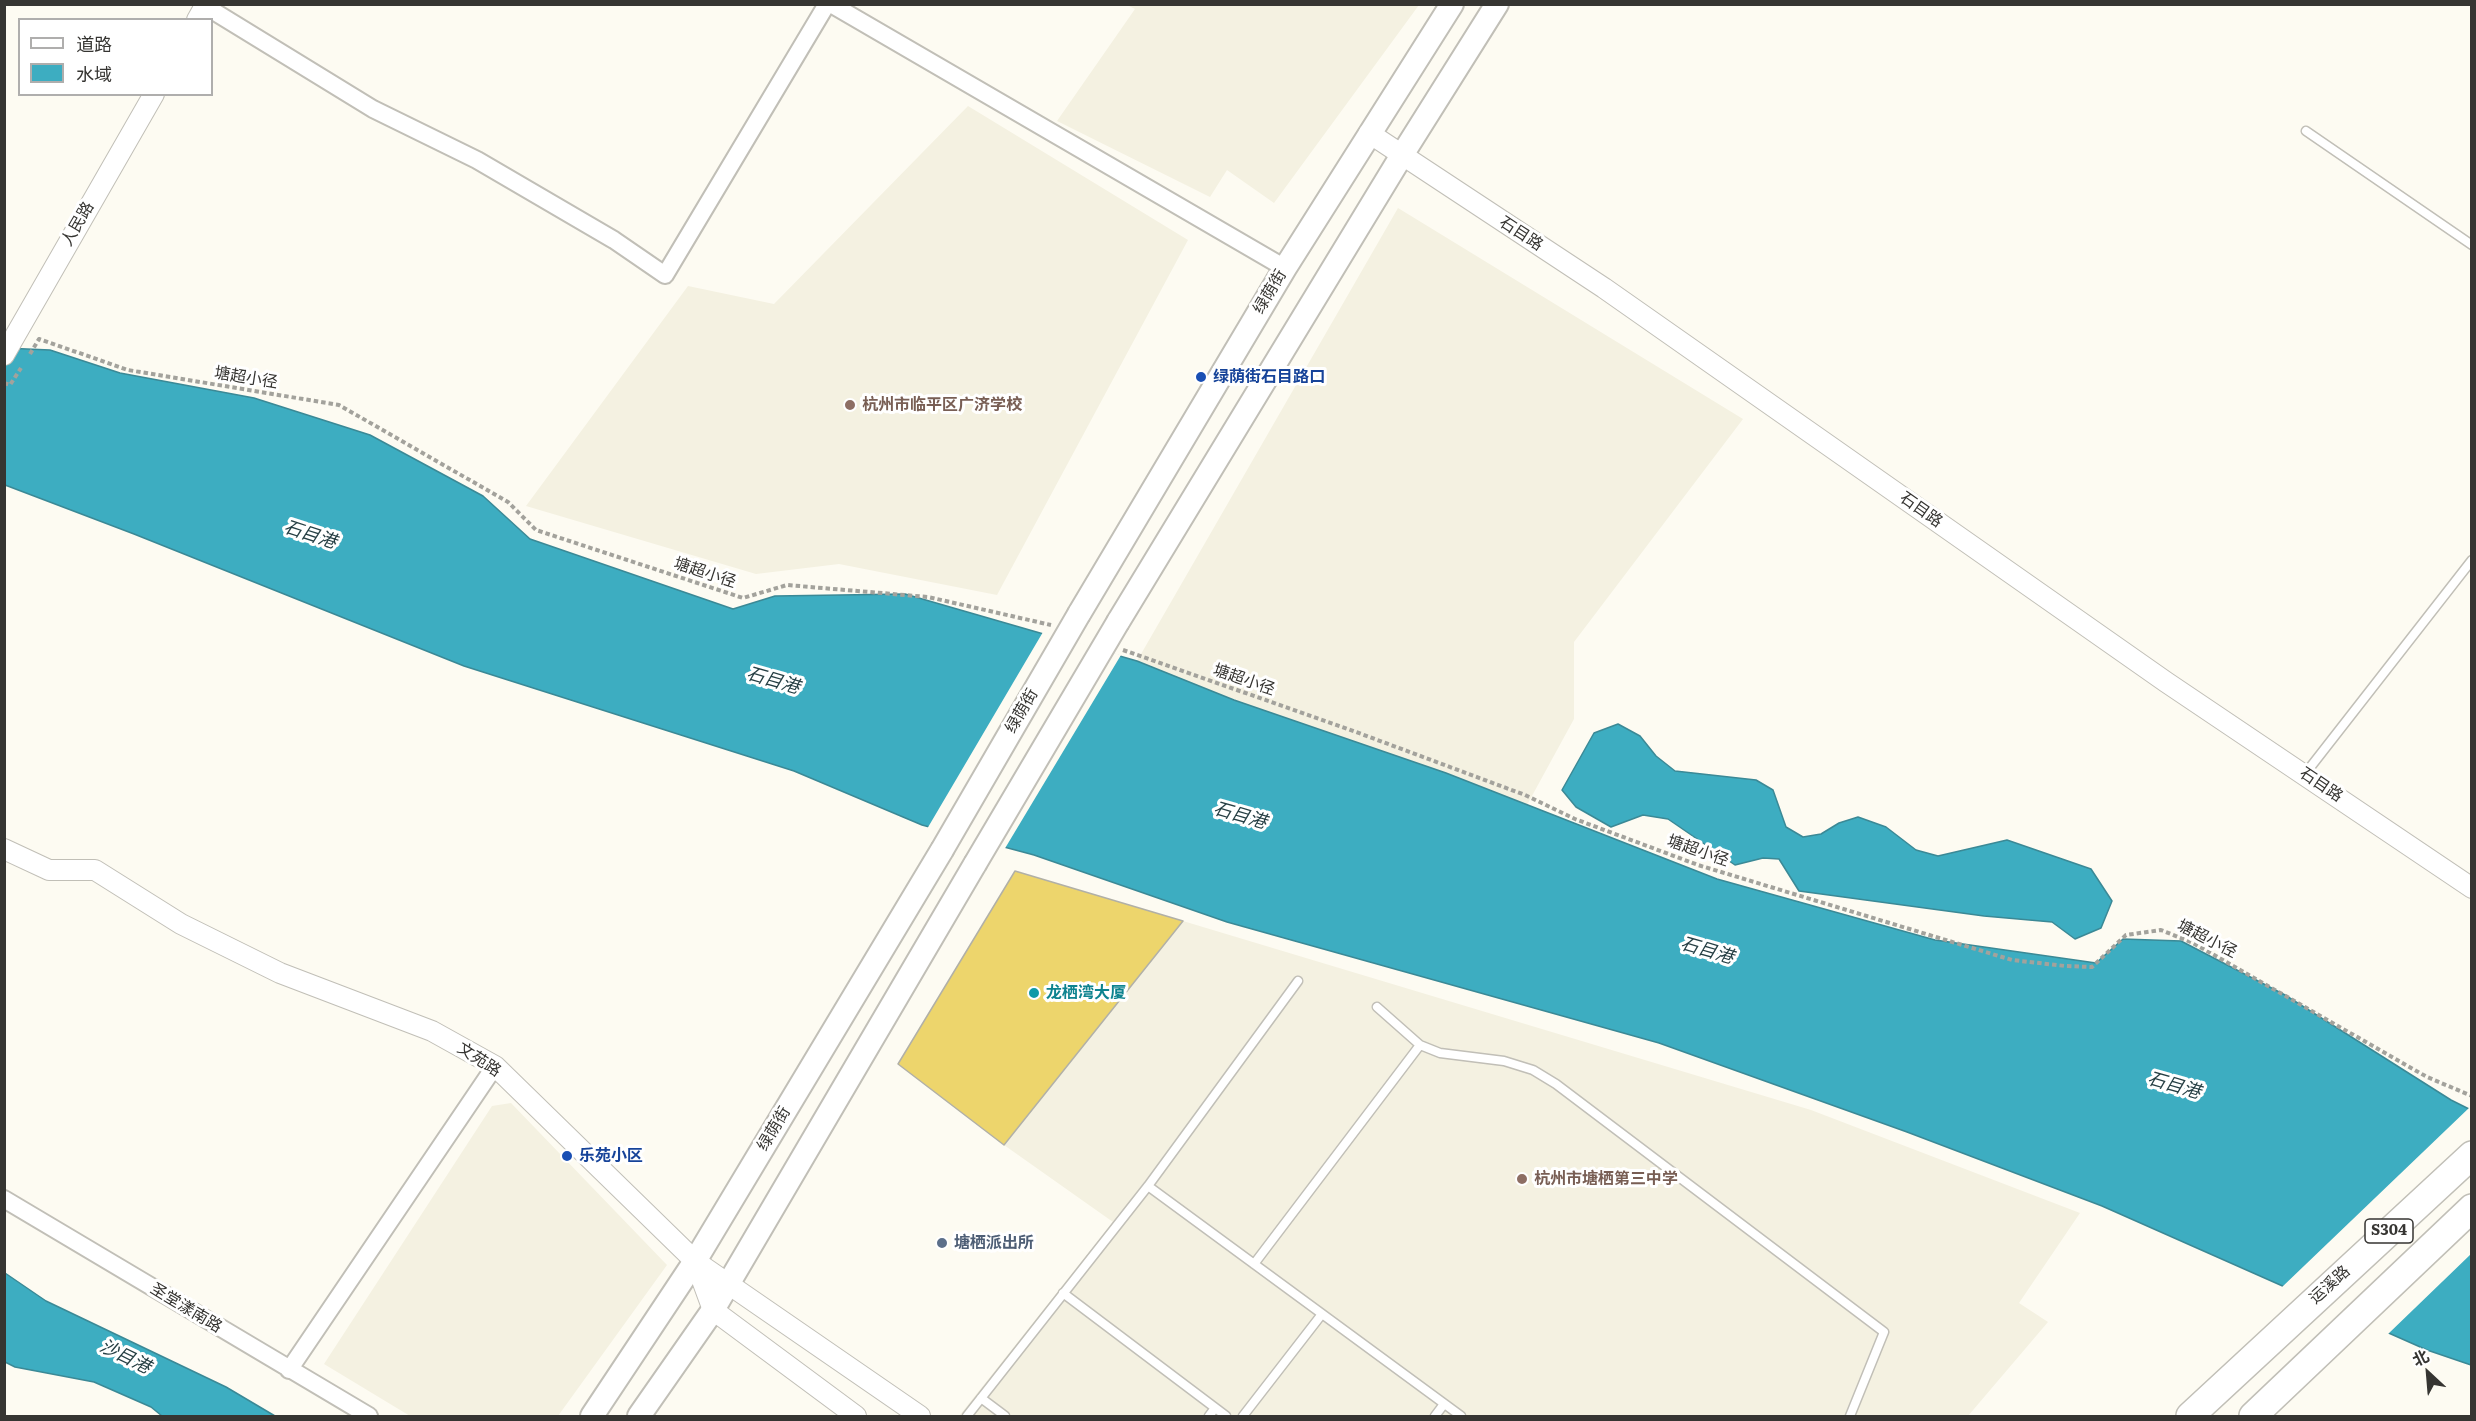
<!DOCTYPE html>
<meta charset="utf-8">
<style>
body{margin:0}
#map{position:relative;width:2476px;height:1421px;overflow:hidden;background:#fdfbf2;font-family:Literata,"Noto Sans SC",serif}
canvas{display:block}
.frame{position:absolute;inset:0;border:6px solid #363532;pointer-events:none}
.legend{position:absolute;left:18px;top:18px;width:195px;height:78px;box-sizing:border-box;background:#fff;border:2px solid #afaead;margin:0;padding:8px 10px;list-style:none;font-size:18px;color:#363532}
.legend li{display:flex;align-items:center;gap:12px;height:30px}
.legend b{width:30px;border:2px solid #afaead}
.north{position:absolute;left:2398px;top:1343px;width:60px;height:60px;-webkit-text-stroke:4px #fff;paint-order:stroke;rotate:334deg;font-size:16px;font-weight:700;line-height:24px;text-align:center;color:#363532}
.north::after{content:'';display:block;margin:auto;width:21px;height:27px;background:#363532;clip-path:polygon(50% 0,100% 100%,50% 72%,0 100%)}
</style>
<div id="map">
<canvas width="2476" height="1421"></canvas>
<div class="frame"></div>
<ul class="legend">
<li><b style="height:8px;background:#fff"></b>道路</li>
<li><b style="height:16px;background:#3dadc1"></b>水域</li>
</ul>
<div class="north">北</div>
</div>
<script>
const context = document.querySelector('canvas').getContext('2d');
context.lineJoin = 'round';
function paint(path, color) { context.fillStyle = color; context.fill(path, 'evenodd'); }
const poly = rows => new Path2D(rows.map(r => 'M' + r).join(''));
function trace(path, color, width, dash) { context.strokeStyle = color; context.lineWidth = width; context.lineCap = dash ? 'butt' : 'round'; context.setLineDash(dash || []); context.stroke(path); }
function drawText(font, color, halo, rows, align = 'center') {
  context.font = font + ' Literata,"Noto Sans SC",serif'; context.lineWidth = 6; context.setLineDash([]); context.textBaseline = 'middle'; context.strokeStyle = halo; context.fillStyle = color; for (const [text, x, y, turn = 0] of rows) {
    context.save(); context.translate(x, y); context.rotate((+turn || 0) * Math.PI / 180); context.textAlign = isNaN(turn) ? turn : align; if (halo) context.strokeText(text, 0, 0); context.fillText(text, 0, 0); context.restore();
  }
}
const built = poly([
 [1127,5,1419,5,1274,203,1227,170,1210,197,1057,121,1135,9],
 [968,106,1188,240,997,595,839,564,756,574,526,506,688,286,774,304],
 [1398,208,1743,419,1574,642,1574,719,1527,805,1234,700,1137,661],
 [1183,921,1811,1110,2080,1213,2019,1303,2048,1322,1968,1416,959,1416,1113,1222,1004,1145],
 [511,1103,667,1265,558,1416,410,1416,324,1364,492,1106]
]);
const water = poly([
 [4,348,50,350,120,373,254,398,370,435,483,496,530,539,733,609,775,596,905,594,1137,661,1234,700,1446,773,1717,879,1935,940,2096,963,2123,939,2181,941,2285,995,2451,1100,2471,1110,2471,1365,2427,1350,2102,1206,1907,1132,1659,1043,1227,922,1034,855,922,825,794,771,464,666,134,534,5,485,4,348],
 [1618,724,1640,736,1656,756,1675,771,1756,780,1773,790,1786,827,1803,837,1821,834,1839,823,1858,817,1886,827,1916,850,1938,856,2007,840,2091,869,2112,901,2101,928,2075,939,2052,922,1984,916,1799,891,1779,859,1763,858,1735,865,1668,819,1643,815,1611,827,1576,807,1562,790,1594,733,1618,724],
 [5,1273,46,1301,226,1387,275,1416,162,1416,151,1407,94,1382,15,1367,5,1362,5,1273]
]);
const pier = poly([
 [1043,632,1121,655,1004,850,927,829],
 [2470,1107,2471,1254,2387,1335,2281,1288]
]);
const building = poly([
 [1015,871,1183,921,1004,1145,898,1064,1015,871]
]);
const path = poly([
 [30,354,39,339,128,370,339,405,508,502,536,530,743,598,787,585,928,597,1051,625],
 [4,383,10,385,21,368],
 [1123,650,1348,729,1525,795,1575,819,1698,865,2012,960,2065,966,2092,967,2126,935,2161,930,2193,943,2427,1077,2472,1096]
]);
const service = poly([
 [2306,131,2472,245],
 [2305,774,2472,560],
 [1377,1007,1420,1045,1440,1053,1504,1061,1533,1070,1556,1084,1884,1332,1850,1416],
 [1148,1186,1461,1416],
 [1254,1264,1420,1045],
 [1063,1293,1226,1416],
 [981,1398,1005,1416],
 [967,1416,1148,1186,1298,981],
 [1209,1416,1215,1408],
 [1243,1416,1322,1314],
 [1435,1416,1444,1404]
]);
const minor = poly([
 [831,4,1285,268],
 [205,6,373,109,477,160,614,240,665,275,827,4],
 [4,1199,369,1416],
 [289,1370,495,1066]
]);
const tertiary = poly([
 [197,20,206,4],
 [1369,133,1604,288,2166,682,2472,888],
 [4,355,154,94],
 [4,849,49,870,95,870,181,924,280,973,432,1031,495,1066,695,1261,713,1310,856,1416],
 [695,1261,920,1416]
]);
const secondary = poly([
 [1079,614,1285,268,1452,4],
 [1118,622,1402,155,1497,4],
 [592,1416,695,1261,942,850],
 [639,1416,713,1310,975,864]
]);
const trunk = poly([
 [2190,1416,2472,1155],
 [2253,1416,2472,1208]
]);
const secondaryBridge = poly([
 [942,850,1079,614],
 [975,864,1118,622]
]);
const markers = [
 [1201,377,6,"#1a4fb4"],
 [850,405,6,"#8d6e63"],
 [1034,993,6,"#0f9aa8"],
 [567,1156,6,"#1a4fb4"],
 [1522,1179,6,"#8d6e63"],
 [942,1243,6,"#5c6f8a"]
];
const shields = [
 [2389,1231,48]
];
const shieldNames = [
 ["S304",2389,1231]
];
const streetNames = [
 ["人民路",78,224,-60],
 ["石目路",1521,234,33],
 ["绿荫街",1270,292,-59],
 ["塘超小径",246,378,9],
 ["石目路",1921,510,35],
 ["塘超小径",705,573,18],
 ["塘超小径",1244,680,19],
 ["绿荫街",1022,711,-60],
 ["石目路",2321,785,34],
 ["塘超小径",1698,851,19],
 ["塘超小径",2207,939,27],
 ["文苑路",479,1060,33],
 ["绿荫街",774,1129,-59],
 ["运溪路",2330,1285,-42],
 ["圣堂漾南路",186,1308,31]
];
const transitNames = [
 ["绿荫街石目路口",1213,377],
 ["乐苑小区",579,1156]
];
const educationNames = [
 ["杭州市临平区广济学校",862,405],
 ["杭州市塘栖第三中学",1534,1179]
];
const cultureNames = [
 ["龙栖湾大厦",1046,993]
];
const serviceNames = [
 ["塘栖派出所",954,1243]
];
const waterNames = [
 ["石目港",310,535,18],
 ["石目港",773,681,16],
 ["石目港",1240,816,16],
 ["石目港",1707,951,16],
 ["石目港",2174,1086,16],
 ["沙目港",125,1357,26]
];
paint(built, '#f4f1e1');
paint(water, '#3dadc1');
trace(water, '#3b8996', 1.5);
paint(pier, '#fdfbf2');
paint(building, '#edd56c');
trace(building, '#b1b0a7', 1.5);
trace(service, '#c1bfb7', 11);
trace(minor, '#c1bfb7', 20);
trace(tertiary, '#c1bfb7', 22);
trace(secondary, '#c1bfb7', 26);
trace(trunk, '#c1bfb7', 30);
trace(path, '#a3a29c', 4, [4.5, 3]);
trace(service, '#fff', 8);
trace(minor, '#fff', 16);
trace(tertiary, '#fff', 20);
trace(secondary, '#fff', 22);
trace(trunk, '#fff', 27);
trace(secondaryBridge, '#c1bfb7', 26, []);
trace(secondaryBridge, '#fff', 22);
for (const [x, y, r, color] of markers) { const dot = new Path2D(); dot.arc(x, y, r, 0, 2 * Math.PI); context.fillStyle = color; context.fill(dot); trace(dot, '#fff', 2); }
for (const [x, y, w] of shields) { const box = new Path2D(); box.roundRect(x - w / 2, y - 12, w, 24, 4.5); context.fillStyle = '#fff'; context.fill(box); trace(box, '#363532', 1.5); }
drawText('bold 15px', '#363532', null, shieldNames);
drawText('16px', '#363532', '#fff', streetNames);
drawText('bold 16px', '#164399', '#fff', transitNames, 'left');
drawText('bold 16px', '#785e54', '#fff', educationNames, 'left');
drawText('bold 16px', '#0d838f', '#fff', cultureNames, 'left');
drawText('bold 16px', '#4e5e75', '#fff', serviceNames, 'left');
drawText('italic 18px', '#263f44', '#fff', waterNames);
</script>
